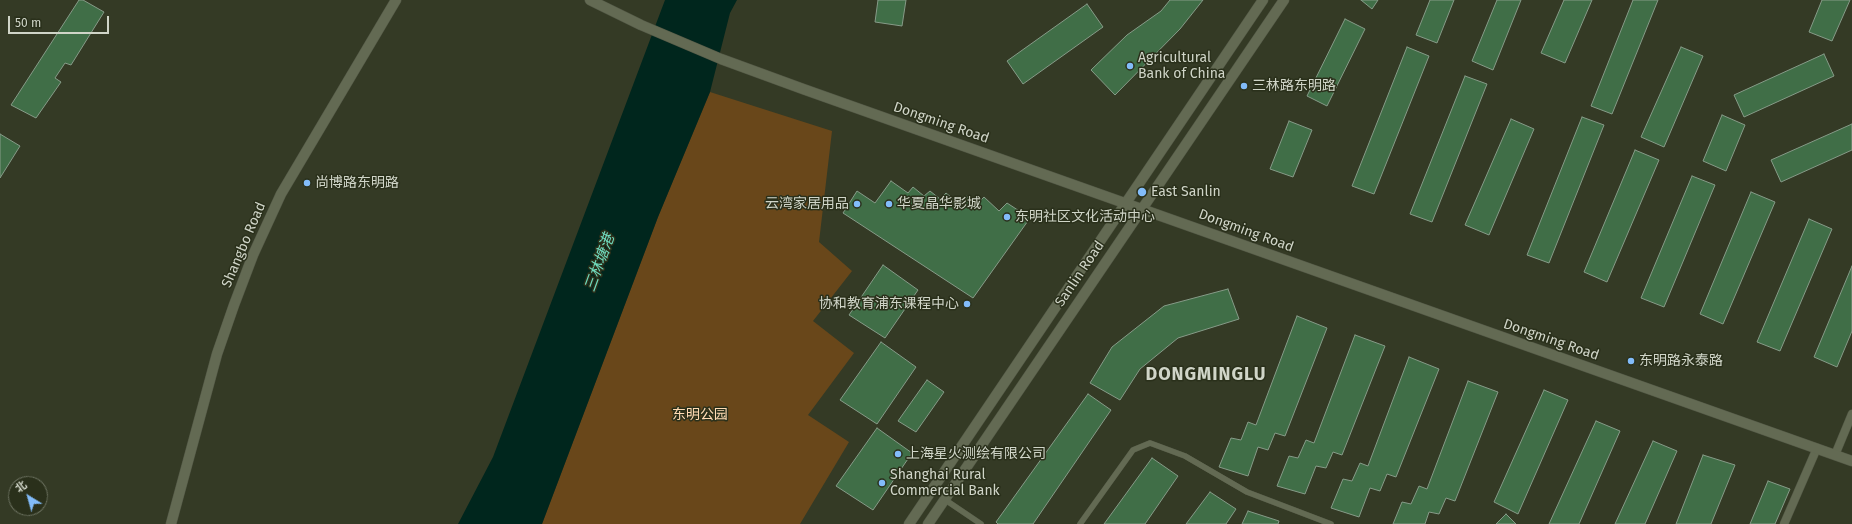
<!DOCTYPE html>
<meta charset="utf-8">
<style>
body{margin:0}
#map{position:relative;width:1852px;height:524px;overflow:hidden;background:#343a25;font-family:"Fira Sans","Noto Sans SC",sans-serif}
canvas{display:block}
.north{position:absolute;left:8px;top:476px;width:40px;height:40px;box-sizing:border-box;background:#2a301b;border:1px solid #6c7260;border-radius:50%;rotate:323deg;font-size:11px;font-weight:700;line-height:16px;text-align:center;color:#d0d5c8}
.north::after{content:'';display:block;margin:auto;width:14px;height:18px;background:#82bcfa;clip-path:polygon(50% 0,100% 100%,50% 72%,0 100%)}
.scale{position:absolute;left:8px;top:16px;width:101px;height:18px;box-sizing:border-box;border:2px solid #d0d5c8;border-top:0;padding-left:5px;font-size:12px;line-height:14px;white-space:nowrap;color:#d0d5c8;-webkit-text-stroke:3px #2a301b;paint-order:stroke}
</style>
<div id="map">
<canvas width="1852" height="524"></canvas>
<div class="north">北</div>
<div class="scale">50 m</div>
</div>
<script>
const context = document.querySelector('canvas').getContext('2d');
context.lineJoin = 'round';
function paint(path, color) { context.fillStyle = color; context.fill(path, 'evenodd'); }
const poly = rows => new Path2D(rows.map(r => 'M' + r).join(''));
function trace(path, color, width, dash) { context.strokeStyle = color; context.lineWidth = width; context.lineCap = dash ? 'butt' : 'round'; context.setLineDash(dash || []); context.stroke(path); }
function drawText(font, color, halo, rows, align = 'center') {
  context.font = font + ' "Fira Sans","Noto Sans SC",sans-serif'; context.lineWidth = 3; context.setLineDash([]); context.textBaseline = 'middle'; context.strokeStyle = halo; context.fillStyle = color; for (const [text, x, y, turn = 0] of rows) {
    context.save(); context.translate(x, y); context.rotate((+turn || 0) * Math.PI / 180); context.textAlign = isNaN(turn) ? turn : align; if (halo) context.strokeText(text, 0, 0); context.fillText(text, 0, 0); context.restore();
  }
}
const green = poly([
 [710,92,832,131,819,242,852,271,813,321,854,353,808,415,849,442,800,524,542,524,658,217]
]);
const water = poly([
 [665,0,737,0,730,13,710,92,658,217,542,524,458,524,493,457]
]);
const building = poly([
 [79,0,83,0,104,12,71,65,65,63,55,78,61,82,36,118,11,105,79,0],
 [878,0,906,0,902,26,875,22,878,0],
 [1170,0,1203,0,1180,29,1115,95,1091,70,1127,35,1161,11,1170,0],
 [1361,0,1378,0,1372,9,1361,0],
 [1430,0,1454,0,1437,43,1416,35,1430,0],
 [1497,0,1521,0,1493,70,1472,61,1497,0],
 [1564,0,1592,0,1565,63,1541,53,1564,0],
 [1633,0,1658,0,1612,114,1591,106,1633,0],
 [1822,0,1850,0,1832,41,1809,32,1822,0],
 [1087,4,1103,27,1023,84,1007,61,1087,4],
 [1345,19,1365,29,1327,106,1307,96,1345,19],
 [1407,47,1429,56,1374,194,1352,186,1407,47],
 [1681,47,1703,56,1664,147,1641,137,1681,47],
 [1824,54,1834,76,1744,117,1734,95,1824,54],
 [1465,76,1487,84,1432,222,1410,214,1465,76],
 [1722,115,1745,125,1726,171,1703,161,1722,115],
 [1582,117,1604,125,1549,263,1527,255,1582,117],
 [1511,119,1534,129,1489,235,1465,225,1511,119],
 [1289,121,1312,130,1293,177,1270,169,1289,121],
 [1852,124,1852,150,1781,182,1771,160,1852,124],
 [0,134,20,146,0,178,0,134],
 [1635,150,1659,160,1607,282,1584,272,1635,150],
 [1692,176,1715,185,1664,307,1641,298,1692,176],
 [891,181,908,193,913,187,924,196,930,191,940,199,946,193,958,203,966,196,977,204,984,197,999,211,1007,203,1030,218,973,298,843,213,857,191,875,203,891,181],
 [1751,192,1775,202,1723,324,1700,314,1751,192],
 [1809,219,1832,229,1780,351,1757,342,1809,219],
 [883,265,918,290,885,338,849,315,883,265],
 [1852,266,1852,331,1837,367,1814,357,1852,266],
 [1228,289,1239,319,1178,338,1140,369,1120,400,1090,383,1112,347,1164,306,1228,289],
 [1297,316,1327,328,1285,436,1275,433,1268,450,1258,447,1248,476,1219,467,1231,438,1241,440,1248,422,1256,425,1297,316],
 [1355,335,1385,346,1342,455,1333,452,1326,468,1316,466,1305,494,1277,486,1289,456,1298,458,1306,440,1314,443,1355,335],
 [881,342,916,367,877,424,840,400,881,342],
 [1409,357,1439,369,1396,477,1387,474,1380,491,1370,488,1359,517,1331,508,1343,479,1352,481,1360,463,1368,466,1409,357],
 [927,380,944,392,916,432,898,421,927,380],
 [1468,381,1498,392,1455,501,1446,498,1439,514,1429,512,1425,524,1393,524,1402,502,1411,504,1419,486,1427,489,1468,381],
 [1544,390,1568,400,1518,514,1494,502,1544,390],
 [1088,394,1111,410,1033,524,998,524,996,522,1088,394],
 [1596,421,1620,431,1579,524,1549,524,1596,421],
 [877,428,912,453,873,510,836,486,877,428],
 [1653,441,1677,451,1645,524,1615,524,1653,441],
 [1703,455,1735,465,1711,524,1676,524,1703,455],
 [1152,458,1178,476,1145,524,1104,524,1152,458],
 [1768,481,1790,489,1775,524,1750,524,1768,481],
 [1210,492,1236,509,1226,524,1186,524,1210,492],
 [1248,511,1279,521,1278,524,1242,524,1248,511],
 [1506,514,1516,524,1496,524,1506,514]
]);
const service = poly([
 [944,499,981,524],
 [1080,524,1133,450,1150,443,1185,456,1247,492,1331,524]
]);
const pedestrian = poly([
 [1835,455,1852,414],
 [1784,524,1817,448]
]);
const tertiary = poly([
 [171,524,217,354,234,305,253,255,281,194,396,0]
]);
const secondary = poly([
 [590,0,641,25,721,59,803,89,1852,461],
 [909,524,1263,0],
 [928,524,1284,0]
]);
const markers = [
 [1130,66,4,"#82bcfa"],
 [1244,86,4,"#82bcfa"],
 [307,183,4,"#82bcfa"],
 [1142,192,5,"#82bcfa"],
 [857,204,4,"#82bcfa"],
 [889,204,4,"#82bcfa"],
 [1007,217,4,"#82bcfa"],
 [967,304,4,"#82bcfa"],
 [1631,361,4,"#82bcfa"],
 [898,454,4,"#82bcfa"],
 [882,483,4,"#82bcfa"]
];
const poiNames = [
 ["Agricultural",1138,58],
 ["Bank of China",1138,74],
 ["三林路东明路",1252,86],
 ["尚博路东明路",315,183],
 ["East Sanlin",1151,192],
 ["云湾家居用品",849,204,"right"],
 ["华夏晶华影城",897,204],
 ["东明社区文化活动中心",1015,217],
 ["协和教育浦东课程中心",959,304,"right"],
 ["东明路永泰路",1639,361],
 ["上海星火测绘有限公司",906,454],
 ["Shanghai Rural",890,475],
 ["Commercial Bank",890,491]
];
const streetNames = [
 ["Dongming Road",941,123,19],
 ["Dongming Road",1246,231,20],
 ["Shangbo Road",244,245,-67],
 ["Sanlin Road",1080,274,-56],
 ["Dongming Road",1551,340,19]
];
const parkNames = [
 ["东明公园",700,415]
];
const waterNames = [
 ["三林塘港",600,263,-70]
];
const districtNames = [
 ["DONGMINGLU",1206,375]
];
paint(green, '#69471a');
paint(water, '#00261d');
paint(building, '#406e47');
trace(building, '#869b88', 1);
trace(service, '#525745', 6);
trace(pedestrian, '#525745', 9);
trace(tertiary, '#525745', 11);
trace(secondary, '#525745', 11);
trace(service, '#636a53', 5.5);
trace(pedestrian, '#636a53', 8);
trace(tertiary, '#636a53', 10);
trace(secondary, '#636a53', 10);
for (const [x, y, r, color] of markers) { const dot = new Path2D(); dot.arc(x, y, r, 0, 2 * Math.PI); context.fillStyle = color; context.fill(dot); trace(dot, '#2a301b', 1.5); }
drawText('14px', '#d0d5c8', '#2a301b', poiNames, 'left');
drawText('14px', '#d0d5c8', '#2a301b', streetNames);
drawText('14px', '#ffdbb3', '#2a301b', parkNames);
drawText('italic 15px', '#70dcbf', '#2a301b', waterNames);
context.letterSpacing = '1px';
drawText('bold 18px', '#d0d5c8', '#2a301b', districtNames);
context.letterSpacing = '0px';
</script>
